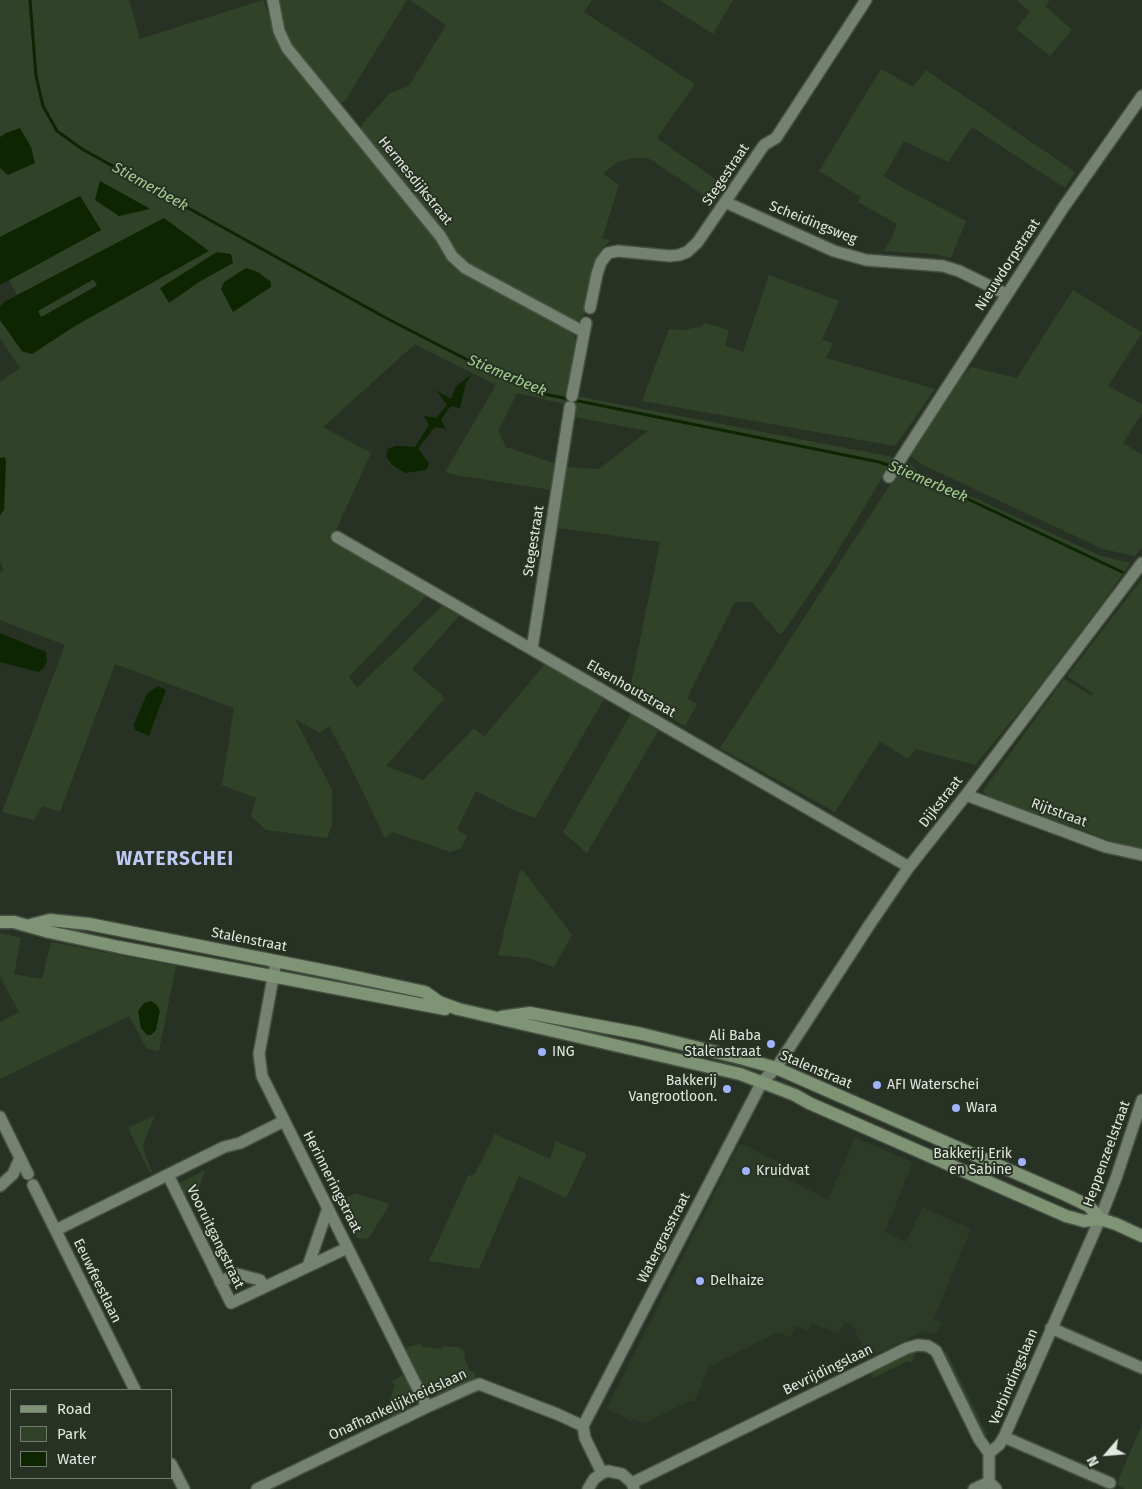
<!DOCTYPE html>
<style>
body{margin:0}
#map{position:relative;width:1142px;height:1489px;overflow:hidden;background:#283224;font-family:"Fira Sans",sans-serif}
canvas{display:block}
.legend{position:absolute;left:10px;top:1389px;width:162px;height:90px;box-sizing:border-box;background:#283224;border:1px solid #727b6e;margin:0;padding:6px 9px;list-style:none;font-size:15px;color:#e1e8de}
.legend li{display:flex;align-items:center;gap:10px;height:25px}
.legend b{width:25px;border:1px solid #727b6e}
.north{position:absolute;left:1082px;top:1429px;width:50px;height:50px;-webkit-text-stroke:4px #283224;paint-order:stroke;rotate:243deg;font-size:14px;font-weight:700;line-height:20px;text-align:center;color:#e1e8de}
.north::after{content:'';display:block;margin:auto;width:18px;height:22px;background:#e1e8de;clip-path:polygon(50% 0,100% 100%,50% 72%,0 100%)}
</style>
<div id="map">
<canvas width="1142" height="1489"></canvas>
<ul class="legend">
<li><b style="height:6px;background:#7e9475"></b>Road</li>
<li><b style="height:14px;background:#304328"></b>Park</li>
<li><b style="height:14px;background:#0d2601"></b>Water</li>
</ul>
<div class="north">N</div>
</div>
<script>
const context = document.querySelector('canvas').getContext('2d');
context.lineJoin = 'round';
function paint(path, color) { context.fillStyle = color; context.fill(path, 'evenodd'); }
const poly = rows => new Path2D(rows.map(r => 'M' + r).join(''));
function trace(path, color, width, dash) { context.strokeStyle = color; context.lineWidth = width; context.lineCap = dash ? 'butt' : 'round'; context.setLineDash(dash || []); context.stroke(path); }
function drawText(font, color, halo, rows, align = 'center') {
  context.font = font + ' "Fira Sans",sans-serif'; context.lineWidth = 4; context.setLineDash([]); context.textBaseline = 'middle'; context.strokeStyle = halo; context.fillStyle = color; for (const [text, x, y, turn = 0] of rows) {
    context.save(); context.translate(x, y); context.rotate((+turn || 0) * Math.PI / 180); context.textAlign = isNaN(turn) ? turn : align; if (halo) context.strokeText(text, 0, 0); context.fillText(text, 0, 0); context.restore();
  }
}
const built = poly([
 [855,1137,913,1162,885,1232,906,1242,922,1207,971,1229,934,1319,941,1323,936,1334,925,1331,868,1358,854,1328,849,1323,844,1322,839,1334,812,1323,808,1331,796,1326,791,1337,776,1333,709,1367,695,1401,690,1401,647,1422,644,1423,633,1419,632,1421,606,1409,739,1144,745,1145,790,1168,785,1178,828,1199]
]);
const green = poly([
 [0,0,129,0,140,39,263,0,277,37,433,233,453,267,573,333,577,346,564,404,517,393,498,431,506,447,556,464,552,490,455,475,445,472,496,385,415,344,323,427,371,453,331,541,427,595,349,677,357,688,442,606,459,616,412,669,445,698,386,766,423,780,474,728,484,737,545,664,604,699,535,818,513,810,476,791,457,829,467,836,461,848,456,850,450,852,393,832,385,838,343,751,340,750,341,748,329,726,320,733,295,719,332,790,332,825,327,838,266,830,251,816,256,798,222,785,234,708,115,664,60,812,42,806,34,820,2,812,65,645,0,620,0,572,4,570,0,561,0,382,20,368,0,338,0,320,22,351,32,354,75,326,166,220,17,295,9,280,101,230,80,196,0,237],
 [100,181,149,208,149,209,95,200],
 [199,282,169,302,161,289,161,288],
 [277,0,407,0,345,101,338,104,285,37],
 [410,0,592,0,584,12,695,84,657,138,718,181,731,179,710,210,708,198,648,158,634,158,617,162,603,174,619,185,602,239,610,240,600,251,585,304,585,313,580,320,572,320,467,266,360,132,363,123,390,93,409,86,446,25],
 [660,0,733,0,713,34],
 [1017,0,1050,0,1045,6,1072,30,1050,56,1016,29,1030,12],
 [881,69,913,87,926,70,1075,172,1065,188,972,127,948,162,904,141,884,176,901,187,966,221,951,258,934,254,884,251,893,235,897,224,858,202,861,197,819,171],
 [769,275,839,301,822,340,833,343,826,358,935,389,895,446,642,401,669,329,682,330,700,327,705,323,729,330,725,346,743,352],
 [93,279,97,285,41,318,37,311],
 [1073,290,1142,333,1108,386,1142,404,1142,413,1123,443,1142,455,1142,547,1135,556,1103,549,923,465,907,453,955,384,971,367,1017,378],
 [576,396,893,457,888,468,826,570,783,632,779,634,752,602,735,602,687,698,697,704,685,726,629,694,660,542,558,528,566,467,599,469,648,431,574,417],
 [906,460,920,473,1099,555,1130,563,1103,602,1024,706,975,765,916,749,908,759,880,741,835,812,720,748],
 [1142,579,1142,848,1110,841,1078,828,997,802,987,796,983,791,1064,679,1092,696,1093,693,1067,676],
 [631,714,658,731,587,853,563,832],
 [520,870,524,872,572,935,554,967,528,958,498,955],
 [0,933,21,938,14,974,11,972,13,974,42,979,51,942,176,966,159,1051,147,1049,129,1016,0,1079,0,1022,19,1012,0,977],
 [155,1115,143,1145,144,1152,152,1172,150,1173,128,1128],
 [495,1134,550,1159,556,1141,587,1154,566,1198,519,1176,479,1269,429,1261,468,1176,475,1174],
 [205,1170,198,1191,193,1194,191,1191,183,1195,178,1184],
 [355,1193,390,1204,368,1239,357,1238,338,1201],
 [420,1344,423,1347,440,1349,443,1346,457,1347,463,1350,465,1353,464,1358,470,1371,475,1372,475,1378,449,1392,439,1394,423,1390,405,1355,408,1347],
 [913,1351,915,1355,912,1362,908,1361,873,1378,871,1371],
 [946,1351,986,1433,990,1433,982,1437,942,1355],
 [402,1375,406,1375,415,1391,412,1405,407,1410,395,1417,387,1417,383,1413,382,1408,388,1403,395,1386,392,1382],
 [1142,1425,1142,1489,1125,1489,1118,1485,1119,1478]
]);
const water = poly([
 [20,128,31,147,35,163,8,175,0,168,0,137,6,133],
 [100,181,150,209,119,216,95,200],
 [80,196,101,230,0,285,0,237],
 [164,218,209,251,75,326,32,354,22,351,0,320,0,307,4,302],
 [94,279,97,286,41,317,38,311],
 [217,252,231,254,233,263,199,282,169,303,160,288],
 [246,268,258,272,271,282,271,287,233,312,221,289,224,282],
 [472,374,466,383,460,408,451,406,441,419,446,429,435,427,418,448,429,464,426,470,405,473,392,465,386,456,388,449,396,446,415,447,429,425,424,416,436,418,447,405,436,390,451,399,456,386],
 [5,457,6,463,4,510,0,515,0,458],
 [0,633,46,652,47,661,43,669,38,672,0,662],
 [158,686,166,690,149,736,135,730,134,724,147,694],
 [151,1001,157,1005,160,1011,156,1030,151,1035,147,1035,141,1028,138,1011,144,1003]
]);
const stream = poly([
 [30,0,36,76,43,106,57,131,82,149,386,318,489,371,544,394,879,462,917,475,1122,572]
]);
const street = poly([
 [273,0,279,31,287,48,441,237,452,256,465,268,584,332],
 [725,202,834,251,866,260,943,266,959,271,1006,294],
 [590,308,597,274,601,262,608,253,618,251,670,256,679,255,687,252,697,243,764,145,776,138,866,0],
 [572,396,586,323],
 [889,477,1063,208,1142,96],
 [337,537,909,867],
 [532,649,570,407],
 [966,795,1106,847,1142,855],
 [276,961,259,1054,262,1076,427,1407],
 [0,1117,28,1174],
 [168,1175,231,1303,347,1248],
 [33,1185,135,1390],
 [0,1186,13,1174,20,1158],
 [56,1230,224,1147,240,1143,284,1121],
 [308,1266,328,1208],
 [220,1282,237,1274,260,1280,264,1287],
 [1051,1328,1142,1368],
 [583,1426,762,1082,776,1068,782,1059,870,924,909,867,966,795,1142,563],
 [583,1426,585,1438,602,1473],
 [1004,1437,1110,1483],
 [171,1464,184,1489],
 [632,1483,907,1348,918,1345,928,1346,936,1351,979,1439,989,1453],
 [257,1489,427,1407,469,1388,479,1384,557,1414,583,1426],
 [588,1489,594,1479,602,1473,608,1471,622,1474,632,1483,634,1489],
 [974,1489,989,1482],
 [996,1489,989,1482,989,1453,999,1445,1004,1437,1100,1219,1116,1178,1142,1100]
]);
const secondary = poly([
 [0,922,14,922,49,932,119,947,445,1009],
 [30,925,50,920,89,924,336,973,425,992,439,1002,458,1009,740,1074,795,1095,809,1103,1066,1216,1084,1221,1100,1219,1116,1224,1142,1236],
 [501,1017,530,1013,642,1034,744,1059,776,1068,1066,1195,1089,1206,1100,1219]
]);
const markers = [
 [771,1044,5,"#a1b3fd"],
 [542,1052,5,"#a1b3fd"],
 [877,1085,5,"#a1b3fd"],
 [727,1089,5,"#a1b3fd"],
 [956,1108,5,"#a1b3fd"],
 [1022,1162,5,"#a1b3fd"],
 [746,1171,5,"#a1b3fd"],
 [700,1281,5,"#a1b3fd"]
];
const streetNames = [
 ["Stegestraat",726,175,-56],
 ["Hermesdijkstraat",415,181,51],
 ["Scheidingsweg",813,223,22],
 ["Nieuwdorpstraat",1008,265,-57],
 ["Stegestraat",534,541,-81],
 ["Elsenhoutstraat",631,689,30],
 ["Dijkstraat",941,802,-52],
 ["Rijtstraat",1059,813,20],
 ["Stalenstraat",249,940,11],
 ["Stalenstraat",816,1070,23],
 ["Heppenzeelstraat",1107,1154,-70],
 ["Herinneringstraat",332,1182,63],
 ["Vooruitgangstraat",215,1237,64],
 ["Watergrasstraat",664,1238,-63],
 ["Eeuwfeestlaan",97,1281,64],
 ["Bevrijdingslaan",828,1370,-26],
 ["Verbindingslaan",1014,1377,-67],
 ["Onafhankelijkheidslaan",398,1405,-25]
];
const poiNames = [
 ["Ali Baba",761,1036,"right"],
 ["Stalenstraat",761,1052,"right"],
 ["ING",552,1052],
 ["Bakkerij",717,1081,"right"],
 ["Vangrootloon.",717,1097,"right"],
 ["AFI Waterschei",887,1085],
 ["Wara",966,1108],
 ["Bakkerij Erik",1012,1154,"right"],
 ["en Sabine",1012,1170,"right"],
 ["Kruidvat",756,1171],
 ["Delhaize",710,1281]
];
const waterNames = [
 ["Stiemerbeek",150,187,29],
 ["Stiemerbeek",507,376,23],
 ["Stiemerbeek",928,482,23]
];
const districtNames = [
 ["WATERSCHEI",175,860]
];
paint(built, '#2c3a26');
paint(green, '#304328');
paint(water, '#0d2601');
trace(stream, '#0d2601', 3);
trace(street, '#465043', 14);
trace(secondary, '#465043', 15);
trace(street, '#768271', 11);
trace(secondary, '#7e9475', 12);
for (const [x, y, r, color] of markers) { const dot = new Path2D(); dot.arc(x, y, r, 0, 2 * Math.PI); context.fillStyle = color; context.fill(dot); trace(dot, '#283224', 2); }
drawText('14px', '#e1e8de', '#283224', streetNames);
drawText('14px', '#e1e8de', '#283224', poiNames, 'left');
drawText('italic 15px', '#a1cd8e', '#283224', waterNames);
context.letterSpacing = '1px';
drawText('bold 19px', '#bfcaf4', '#283224', districtNames);
context.letterSpacing = '0px';
</script>
